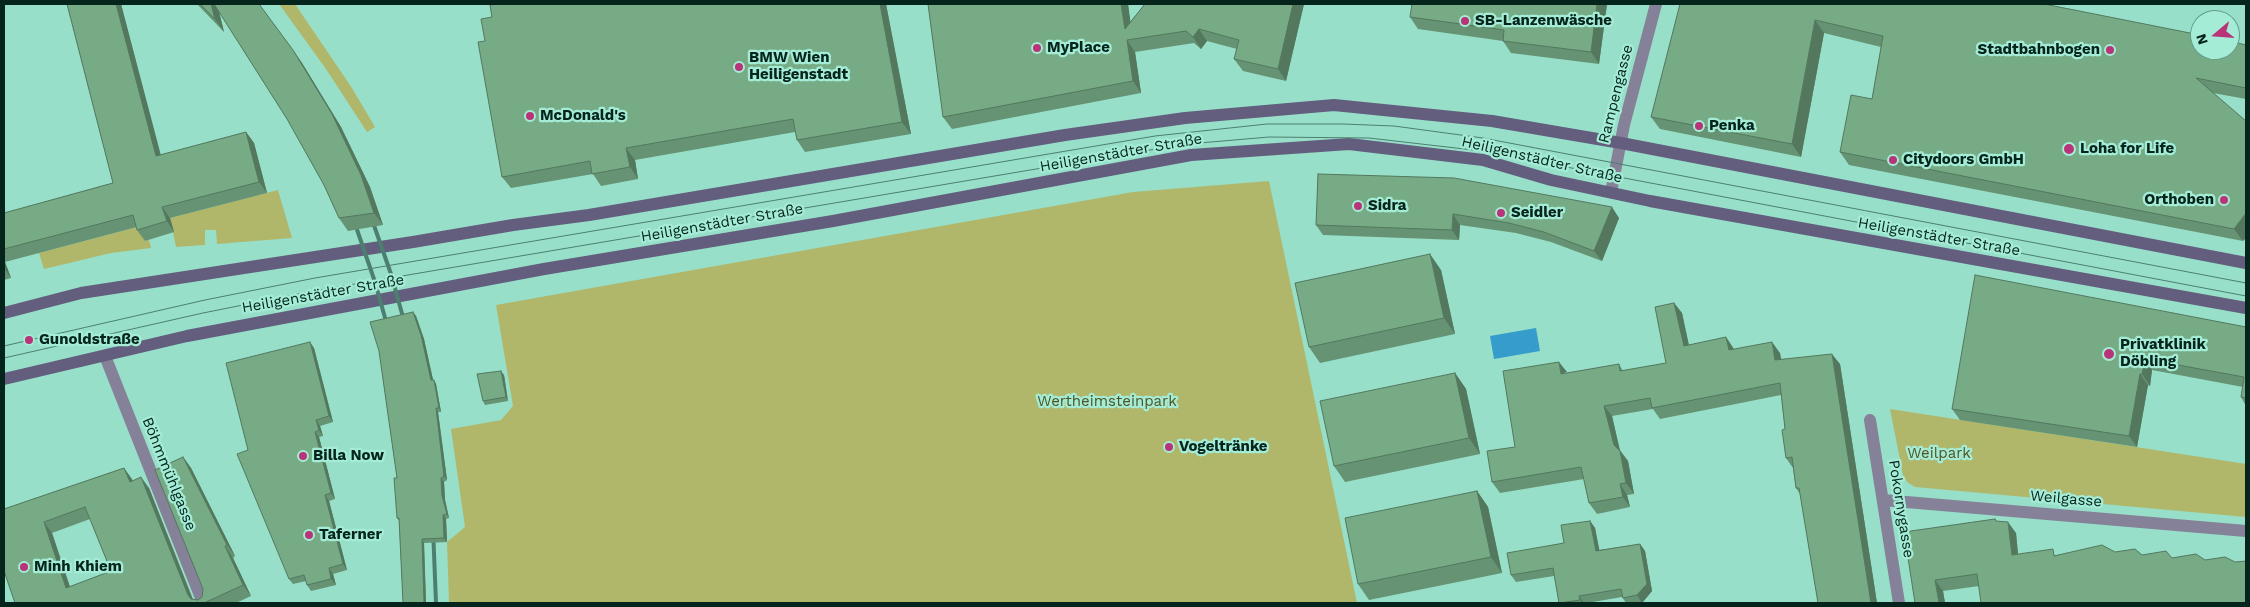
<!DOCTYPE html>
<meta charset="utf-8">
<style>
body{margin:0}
#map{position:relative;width:2250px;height:607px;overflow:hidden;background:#97dfc9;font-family:"Work Sans",sans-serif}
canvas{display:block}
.frame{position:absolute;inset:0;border:5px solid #05241c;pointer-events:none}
.north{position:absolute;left:2190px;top:10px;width:50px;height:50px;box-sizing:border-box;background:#a4ecd6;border:1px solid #649c8c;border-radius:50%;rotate:252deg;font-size:14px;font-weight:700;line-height:20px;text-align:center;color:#05241c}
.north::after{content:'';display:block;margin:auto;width:18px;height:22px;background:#b83378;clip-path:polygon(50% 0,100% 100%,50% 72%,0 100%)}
</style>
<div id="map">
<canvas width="2250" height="607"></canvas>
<div class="frame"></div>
<div class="north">N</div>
</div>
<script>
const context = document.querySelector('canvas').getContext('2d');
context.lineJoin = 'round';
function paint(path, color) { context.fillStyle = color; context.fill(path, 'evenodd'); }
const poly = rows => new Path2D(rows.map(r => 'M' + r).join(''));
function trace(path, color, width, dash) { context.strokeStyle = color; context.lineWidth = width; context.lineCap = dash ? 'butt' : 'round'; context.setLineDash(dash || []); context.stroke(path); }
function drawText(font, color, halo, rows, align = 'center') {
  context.font = font + ' "Work Sans",sans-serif'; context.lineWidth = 4.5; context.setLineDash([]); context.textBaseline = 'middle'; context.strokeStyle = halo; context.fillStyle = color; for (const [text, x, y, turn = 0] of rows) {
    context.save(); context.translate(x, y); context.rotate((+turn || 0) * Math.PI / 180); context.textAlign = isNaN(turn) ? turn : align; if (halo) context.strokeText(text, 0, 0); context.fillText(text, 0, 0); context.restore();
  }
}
const green = poly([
 [279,4,295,4,352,88,375,127,367,132,326,69],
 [1269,181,1357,603,449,603,447,542,465,527,451,429,501,420,513,406,496,305,1133,192],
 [278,190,292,238,217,244,216,230,205,230,205,245,176,247,170,218],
 [141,226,145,241,149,240,151,248,111,253,44,269,39,253],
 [1890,409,2246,464,2246,517,1915,487,1907,482,1903,475]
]);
const water = poly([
 [1536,328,1540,351,1494,359,1490,336]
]);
const street = poly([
 [1611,192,1624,125,1656,4],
 [105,356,203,603],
 [1870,420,1899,603],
 [1883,500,2246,531]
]);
const secondary = poly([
 [4,313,81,293,413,242,513,225,589,215,1065,135,1185,118,1334,105,1492,121,1621,143,2246,263],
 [4,379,187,336,544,269,833,221,1191,155,1349,144,1483,160,1551,180,1650,201,2246,308]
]);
const tram = poly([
 [4,346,205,300,315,278,1155,136,1267,124,1343,124,1394,126,1483,138,2246,283],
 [4,358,203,313,313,291,1119,155,1188,144,1269,137,1369,138,1482,151,2246,296]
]);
const rail = poly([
 [370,214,391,274,406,328],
 [353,218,375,282,389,332],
 [433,528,436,603]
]);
const wall = poly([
 [67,4,121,4,160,155,246,132,254,143,267,193,170,218,174,232,145,241,137,230,137,227,5,262,11,278,4,280,4,213,113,183],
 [197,4,259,4,302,63,341,127,370,187,383,225,348,231,339,218,324,185,287,119,219,11,224,32],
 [497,4,886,4,911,134,805,152,797,140,795,132,635,160,638,179,601,186,593,174,511,188,502,177,485,41],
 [928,4,1128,4,1130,22,1145,4,1304,4,1286,81,1243,71,1234,59,1237,49,1207,41,1201,49,1194,43,1135,52,1141,93,952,129,943,117],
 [1607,4,1599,64,1511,53,1503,41,1418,29,1410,17],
 [1680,4,2246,45,2246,99,2213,93,2243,241,1849,165,1840,152,1872,99,1881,47,1824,33,1801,157,1660,129,1651,117],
 [1318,174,1619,218,1602,261,1551,242,1516,233,1460,225,1459,240,1323,235,1316,225],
 [1441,270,1455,334,1320,363,1309,347],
 [1674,303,1682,313,1689,345,1726,337,1734,349,1780,353,1781,359,1840,364,1877,603,1818,603,1800,494,1796,488,1793,468,1786,458,1785,429,1781,395,1660,419,1653,409,1612,416,1620,450,1628,461,1634,494,1627,495,1630,507,1597,514,1589,503,1584,479,1500,493,1492,482,1515,447,1567,373,1619,364,1623,371,1666,363],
 [413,312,416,316,424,339,433,380,434,380,436,384,441,412,438,412,447,480,444,482,445,500,449,518,446,519,447,542,424,543,426,603,403,603,399,521,397,518,397,478,379,351],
 [2246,327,2246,406,2241,397,2243,387,2152,370,2150,386,2148,385,2137,447,1960,420,1952,409],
 [314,348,333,422,320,426,323,436,319,437,335,499,329,501,347,570,333,574,336,585,311,591,307,585,306,581,293,584,289,579,248,450],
 [1455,373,1466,389,1480,454,1345,482,1334,466],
 [504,375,508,401,485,405,483,401],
 [183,457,191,468,235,556,233,558,251,596,236,603,15,603,4,509,124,468,132,481,149,488,193,599,198,600,202,597,203,589],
 [90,519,111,571,70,587,52,533],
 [1477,491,1488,507,1502,573,1369,600,1358,584],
 [1995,519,1996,521,2016,533,2018,554,2057,555,2115,552,2172,558,2246,603,1979,586,1943,591,1945,603,1904,532],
 [1590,521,1595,528,1599,550,1640,544,1645,551,1652,591,1642,603,1626,603,1622,597,1587,603,1559,603,1554,576,1516,582,1511,575,1564,543]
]);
const shadedWall = poly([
 [116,4,121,4,164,167,156,156],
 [211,4,215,4,218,8,224,32,215,19],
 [880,4,886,4,911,134,902,122],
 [1121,4,1128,4,1133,40,1125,29],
 [1293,4,1304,4,1286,81,1278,69],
 [1597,4,1607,4,1599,64,1591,52],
 [1815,20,1824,33,1801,157,1792,144],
 [1199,29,1207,41,1201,49,1193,37],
 [1127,40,1135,52,1141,93,1133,81],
 [293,50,302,63,341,127,370,187,383,225,374,213],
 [246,132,254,143,267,193,259,182],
 [626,148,635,160,638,179,630,167],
 [162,207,170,218,174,232,167,221],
 [1612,207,1619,218,1602,261,1594,251],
 [2246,213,2246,238,2243,241,2234,229],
 [1453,214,1460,225,1459,240,1452,230],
 [1430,254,1441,270,1455,334,1444,318],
 [4,260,5,262,11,278,4,268],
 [1674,303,1682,313,1691,356,1684,346],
 [413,312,416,316,424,339,434,384,431,380],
 [1726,337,1733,348,1736,361,1729,350],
 [310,342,314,348,333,422,329,416],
 [1772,342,1780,353,1783,371,1775,360],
 [1832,354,1840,364,1877,603,1871,603],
 [2145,359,2152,370,2150,386,2142,374],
 [1559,362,1567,372,1561,374],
 [501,371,504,375,508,401,506,397],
 [1455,373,1466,389,1480,454,1469,438],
 [2140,374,2148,385,2137,447,2129,436],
 [434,380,436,384,441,412,439,408],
 [1604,406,1612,416,1621,456,1614,445],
 [436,408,438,412,447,480,444,476],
 [316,420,320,426,323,436,319,430],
 [315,432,319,437,335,499,331,493],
 [1620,451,1628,461,1634,494,1626,483],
 [183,457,191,468,235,556,227,545],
 [124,468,132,479,137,493,130,482],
 [141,477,149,488,194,603,188,595],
 [441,478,444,482,445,500,449,518,447,514,442,496],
 [1620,484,1627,495,1630,507,1623,497],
 [1477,491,1488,507,1502,573,1491,557],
 [325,495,329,501,347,570,343,564],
 [443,515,446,519,447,542,444,538],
 [1590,521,1595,528,1601,558,1596,551],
 [44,522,52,533,74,599,66,588],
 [2008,522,2016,533,2019,565,2012,555],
 [422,539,424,543,426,603,424,603],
 [1640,544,1645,551,1652,591,1642,603,1637,595],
 [225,546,233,558,251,596,243,585],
 [329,568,333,574,336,585,331,579],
 [1935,580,1943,591,1945,603,1939,603],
 [1579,596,1584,603,1582,603,1580,600]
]);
const building = poly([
 [67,4,116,4,156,156,246,132,259,182,162,207,167,221,137,230,133,215,4,249,4,213,113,183,67,4],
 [200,4,211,4,215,19,200,4],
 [214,4,259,4,293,50,332,114,361,175,374,213,339,218,324,185,287,119,214,4],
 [497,4,880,4,902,122,797,140,793,119,626,148,630,167,592,174,590,161,502,177,478,42,485,41,481,19,492,17,490,5,497,4],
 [928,4,1121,4,1125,29,1145,4,1293,4,1278,69,1234,59,1239,40,1199,29,1193,37,1186,31,1127,40,1133,81,943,117,928,4],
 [1412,4,1597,4,1591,52,1503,41,1504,30,1410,17,1412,4],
 [1680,4,2044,4,2200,35,2200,50,2230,50,2230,41,2246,45,2246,88,2196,78,2246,121,2246,213,2234,229,1840,152,1851,95,1872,99,1883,36,1815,20,1792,144,1651,117,1680,4],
 [1318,174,1454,178,1612,207,1594,251,1544,232,1509,223,1453,214,1452,230,1316,225,1318,174],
 [1430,254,1444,318,1309,347,1295,283,1430,254],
 [1975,275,2246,327,2246,398,2241,397,2244,377,2145,359,2142,374,2140,374,2129,436,1952,409,1975,275],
 [1674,303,1684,346,1726,337,1729,350,1772,342,1775,360,1832,354,1871,603,1818,603,1799,488,1796,488,1792,457,1786,458,1782,430,1785,429,1780,383,1652,408,1650,398,1604,406,1614,445,1620,451,1626,483,1620,484,1623,497,1589,503,1581,467,1492,482,1487,451,1515,447,1503,371,1559,362,1561,374,1619,364,1620,371,1666,363,1655,307,1674,303],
 [413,312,421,335,431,380,434,380,439,408,436,408,444,476,441,478,442,496,447,514,443,515,444,538,422,539,424,603,403,603,399,518,397,518,394,478,397,478,379,351,370,322,413,312],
 [310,342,329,416,316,420,319,430,315,432,331,493,325,495,343,564,329,568,331,579,307,585,304,575,289,579,237,454,248,450,226,363,310,342],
 [501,371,506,397,483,401,477,374,501,371],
 [1455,373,1469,438,1334,466,1320,401,1455,373],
 [183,457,227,545,225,546,243,585,204,603,15,603,4,571,4,509,124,468,130,482,141,477,188,595,191,599,198,600,202,597,203,589,155,470,183,457],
 [85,507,111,571,66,588,44,522,85,507],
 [1477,491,1491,557,1358,584,1345,518,1477,491],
 [1995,519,1996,521,2008,522,2012,555,2053,549,2054,556,2102,545,2115,552,2135,549,2142,555,2166,551,2172,558,2196,554,2205,560,2225,557,2235,562,2246,561,2246,603,1981,603,1977,574,1935,580,1939,603,1915,603,1904,532,1995,519],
 [1590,521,1596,551,1640,544,1647,584,1637,595,1623,598,1621,589,1579,596,1580,600,1559,603,1553,568,1511,575,1507,553,1564,543,1561,525,1590,521]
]);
const markers = [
 [1465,21,5,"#b83378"],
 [1037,48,5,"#b83378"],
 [2110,50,5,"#b83378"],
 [739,67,5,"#b83378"],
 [530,116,5,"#b83378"],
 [1699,126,5,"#b83378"],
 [2069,149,6,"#b83378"],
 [1893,160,5,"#b83378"],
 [2224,200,5,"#b83378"],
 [1358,206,5,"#b83378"],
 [1501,213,5,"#b83378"],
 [29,340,5,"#b83378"],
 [2109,354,6,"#b83378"],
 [1169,447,5,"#b83378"],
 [303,456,5,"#b83378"],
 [309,535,5,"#b83378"],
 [24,567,5,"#b83378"]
];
const poiNames = [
 ["SB-Lanzenwäsche",1475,21],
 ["MyPlace",1047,48],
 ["Stadtbahnbogen",2100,50,"right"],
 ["BMW Wien",749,58],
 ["Heiligenstadt",749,75],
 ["McDonald's",540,116],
 ["Penka",1709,126],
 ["Loha for Life",2080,149],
 ["Citydoors GmbH",1903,160],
 ["Orthoben",2214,200,"right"],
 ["Sidra",1368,206],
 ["Seidler",1511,213],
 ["Gunoldstraße",39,340],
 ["Privatklinik",2120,345],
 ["Döbling",2120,362],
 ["Vogeltränke",1179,447],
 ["Billa Now",313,456],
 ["Taferner",319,535],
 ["Minh Khiem",34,567]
];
const streetNames = [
 ["Rampengasse",1616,94,-76],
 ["Heiligenstädter Straße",1121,153,-10],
 ["Heiligenstädter Straße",1542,160,13],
 ["Heiligenstädter Straße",722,223,-10],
 ["Heiligenstädter Straße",1939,237,10],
 ["Heiligenstädter Straße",323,294,-10],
 ["Böhmmühlgasse",169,474,68],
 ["Weilgasse",2066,499,5],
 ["Pokornygasse",1901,509,81]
];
const parkNames = [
 ["Wertheimsteinpark",1107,402],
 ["Weilpark",1939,454]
];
paint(green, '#b0b76b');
paint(water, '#369ccb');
trace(street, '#858199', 12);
trace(secondary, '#635d7e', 12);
trace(tram, '#4c7f70', 1);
trace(rail, '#4c7f70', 4);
paint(wall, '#669373');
paint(shadedWall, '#53785e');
paint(building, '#77ab86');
trace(building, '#53785e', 1);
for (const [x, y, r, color] of markers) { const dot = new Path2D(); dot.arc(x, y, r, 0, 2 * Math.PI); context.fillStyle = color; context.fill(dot); trace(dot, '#a4ecd6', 2); }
drawText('bold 15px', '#05241c', '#a4ecd6', poiNames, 'left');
drawText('15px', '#05241c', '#a4ecd6', streetNames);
drawText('15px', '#505424', '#a4ecd6', parkNames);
</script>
